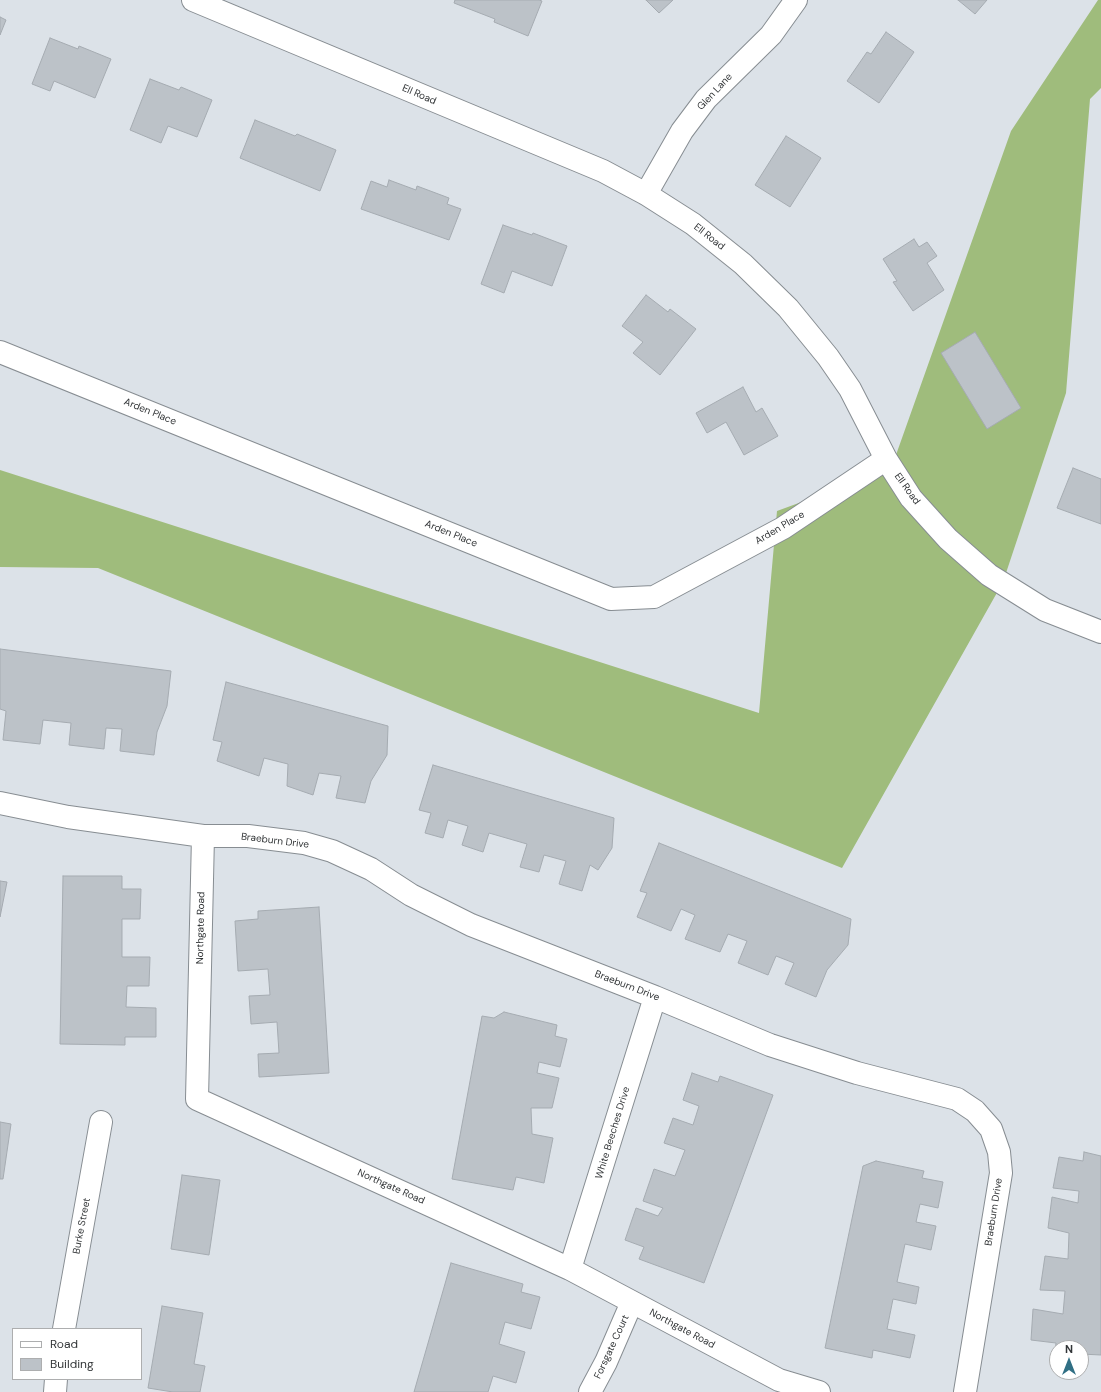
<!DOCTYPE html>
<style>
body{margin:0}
#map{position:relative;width:1101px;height:1392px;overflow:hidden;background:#dce2e8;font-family:"DM Sans",sans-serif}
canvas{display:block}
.legend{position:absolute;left:12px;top:1328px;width:130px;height:52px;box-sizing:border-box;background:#fff;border:1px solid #adaeaf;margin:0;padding:5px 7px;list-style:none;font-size:12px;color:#323537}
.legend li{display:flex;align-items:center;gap:8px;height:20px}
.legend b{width:20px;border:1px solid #adaeaf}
.north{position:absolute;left:1049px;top:1340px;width:40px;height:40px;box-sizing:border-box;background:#fff;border:1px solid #adaeaf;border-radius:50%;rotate:0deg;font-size:11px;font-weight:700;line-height:16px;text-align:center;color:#323537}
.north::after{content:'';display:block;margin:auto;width:14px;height:18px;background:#306f84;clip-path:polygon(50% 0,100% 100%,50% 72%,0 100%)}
</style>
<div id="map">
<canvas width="1101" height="1392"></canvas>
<ul class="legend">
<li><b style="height:5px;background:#fff"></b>Road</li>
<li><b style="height:11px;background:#bcc2c8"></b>Building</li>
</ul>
<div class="north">N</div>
</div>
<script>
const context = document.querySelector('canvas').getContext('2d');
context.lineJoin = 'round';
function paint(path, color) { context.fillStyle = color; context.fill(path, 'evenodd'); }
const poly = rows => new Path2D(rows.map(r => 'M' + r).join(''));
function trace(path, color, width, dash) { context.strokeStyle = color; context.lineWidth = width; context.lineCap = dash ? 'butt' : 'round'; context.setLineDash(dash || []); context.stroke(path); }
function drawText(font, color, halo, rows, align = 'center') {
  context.font = font + ' "DM Sans",sans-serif'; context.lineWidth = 3; context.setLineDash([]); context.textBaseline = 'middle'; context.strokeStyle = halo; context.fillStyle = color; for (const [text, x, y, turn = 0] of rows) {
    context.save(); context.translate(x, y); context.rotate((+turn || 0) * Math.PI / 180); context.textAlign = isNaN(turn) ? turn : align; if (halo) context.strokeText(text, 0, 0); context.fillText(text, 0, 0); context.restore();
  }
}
const forest = poly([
 [1098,0,1101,0,1101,88,1090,99,1066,393,1003,582,842,868,98,568,0,567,0,470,759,713,777,511,891,469,1011,131]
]);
const building = poly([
 [455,0,539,0,542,1,528,36,494,22,495,19,454,3,455,0],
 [646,0,673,0,659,13,646,0],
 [958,0,987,0,975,14,958,0],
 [0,17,6,20,0,35,0,17],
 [886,32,914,52,879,103,847,81,867,52,871,54,886,32],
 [50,38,78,49,79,46,111,59,95,98,54,81,50,91,32,84,50,38],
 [150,79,179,90,181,87,212,100,197,137,168,126,161,143,130,130,150,79],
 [255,120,295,136,297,134,336,150,320,191,240,158,255,120],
 [786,136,821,158,790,207,755,185,786,136],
 [389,180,416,190,417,186,449,198,447,204,461,209,449,240,361,209,371,181,387,187,389,180],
 [503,225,532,235,533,233,567,246,552,286,512,271,504,293,481,284,503,225],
 [914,239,919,247,927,242,937,256,927,263,944,290,913,311,893,282,897,281,883,259,914,239],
 [646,295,668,312,670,309,696,329,660,375,633,353,643,342,622,326,646,295],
 [975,332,1021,408,987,429,941,353,975,332],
 [743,387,756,412,762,408,778,436,744,455,726,422,707,433,696,413,743,387],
 [1073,468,1101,479,1101,524,1057,508,1073,468],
 [0,649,171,671,167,706,157,732,154,755,120,751,122,729,106,728,104,749,69,745,71,723,43,720,40,744,3,740,6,711,0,709,0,649],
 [226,682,388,726,387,755,371,781,365,803,336,798,341,776,319,773,313,795,287,786,288,764,264,758,259,776,217,761,222,742,213,740,226,682],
 [433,765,614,818,612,848,598,870,590,865,582,891,559,884,566,861,544,855,539,872,520,867,527,844,489,833,483,852,462,845,468,826,448,820,443,838,425,833,431,813,419,810,433,765],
 [659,843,851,919,848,945,827,970,816,997,785,984,794,963,776,956,768,975,738,963,747,941,728,934,720,952,685,939,695,915,681,909,671,931,637,917,647,893,640,891,659,843],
 [63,876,122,876,122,889,141,889,140,919,122,919,122,957,150,957,149,986,127,986,126,1007,156,1008,156,1037,125,1037,125,1045,60,1044,63,876],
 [0,881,7,882,0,917,0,881],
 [319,907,329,1073,259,1077,258,1054,279,1053,277,1022,251,1024,249,996,270,995,268,969,238,971,235,921,258,919,258,911,319,907],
 [504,1012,557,1025,555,1036,567,1039,560,1067,539,1062,537,1073,559,1078,552,1108,531,1108,532,1134,553,1138,544,1183,516,1177,513,1190,452,1179,482,1016,494,1018,504,1012],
 [692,1073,718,1082,720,1076,773,1095,704,1283,639,1259,644,1247,625,1240,636,1208,658,1216,663,1208,643,1201,654,1169,675,1176,685,1150,664,1143,673,1118,693,1125,699,1106,683,1100,692,1073],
 [0,1122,11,1124,3,1179,0,1179,0,1122],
 [1084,1152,1101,1156,1101,1355,1081,1354,1081,1348,1057,1348,1057,1352,1055,1352,1056,1343,1031,1340,1033,1309,1063,1314,1065,1291,1040,1290,1045,1256,1068,1259,1069,1233,1048,1228,1052,1197,1078,1203,1079,1191,1053,1188,1059,1157,1083,1161,1084,1152],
 [876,1161,924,1171,922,1178,943,1182,938,1208,920,1204,916,1222,936,1226,931,1250,905,1244,897,1282,919,1287,916,1304,893,1299,887,1329,915,1335,910,1358,873,1350,872,1358,825,1348,863,1166,876,1161],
 [182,1175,220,1180,209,1255,171,1249,182,1175],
 [451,1263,523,1284,521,1292,540,1297,531,1329,505,1322,499,1344,525,1352,516,1383,493,1376,488,1392,414,1392,451,1263],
 [162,1306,203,1313,194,1364,205,1366,200,1392,173,1392,148,1388,162,1306]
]);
const street = poly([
 [193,0,603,171,646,194,693,224,743,264,788,308,828,357,850,389,886,459,911,498,948,539,989,575,1045,610,1101,632],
 [646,194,682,131,706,99,771,35,796,0],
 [0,352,611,599,654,597,783,528,886,459],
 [0,803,68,817,203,836,248,836,304,843,332,851,371,869,411,895,471,925,655,997,770,1045,857,1073,957,1099,975,1111,991,1129,999,1152,1001,1173,965,1392],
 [203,836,197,1099,570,1269,779,1380,819,1392],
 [570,1269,655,997],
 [64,1329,101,1122],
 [55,1392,56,1379],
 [590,1392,606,1362,632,1302]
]);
const streetNames = [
 ["Glen Lane",715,92,-47],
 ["Ell Road",419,95,23],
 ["Ell Road",709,237,38],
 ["Arden Place",150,412,22],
 ["Ell Road",907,489,54],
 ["Arden Place",780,528,-31],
 ["Arden Place",451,534,22],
 ["Braeburn Drive",275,841,7],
 ["Northgate Road",201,928,-89],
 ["Braeburn Drive",627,986,21],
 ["White Beeches Drive",613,1133,-73],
 ["Northgate Road",391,1187,24],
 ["Braeburn Drive",994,1212,-81],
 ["Burke Street",82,1226,-79],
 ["Northgate Road",682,1329,28],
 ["Forsgate Court",612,1347,-65]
];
paint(forest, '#9fbc7c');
paint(building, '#bcc2c8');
trace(building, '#a5abb1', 1);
trace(street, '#878d92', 24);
trace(street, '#fff', 22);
drawText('10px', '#323537', '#fff', streetNames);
</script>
